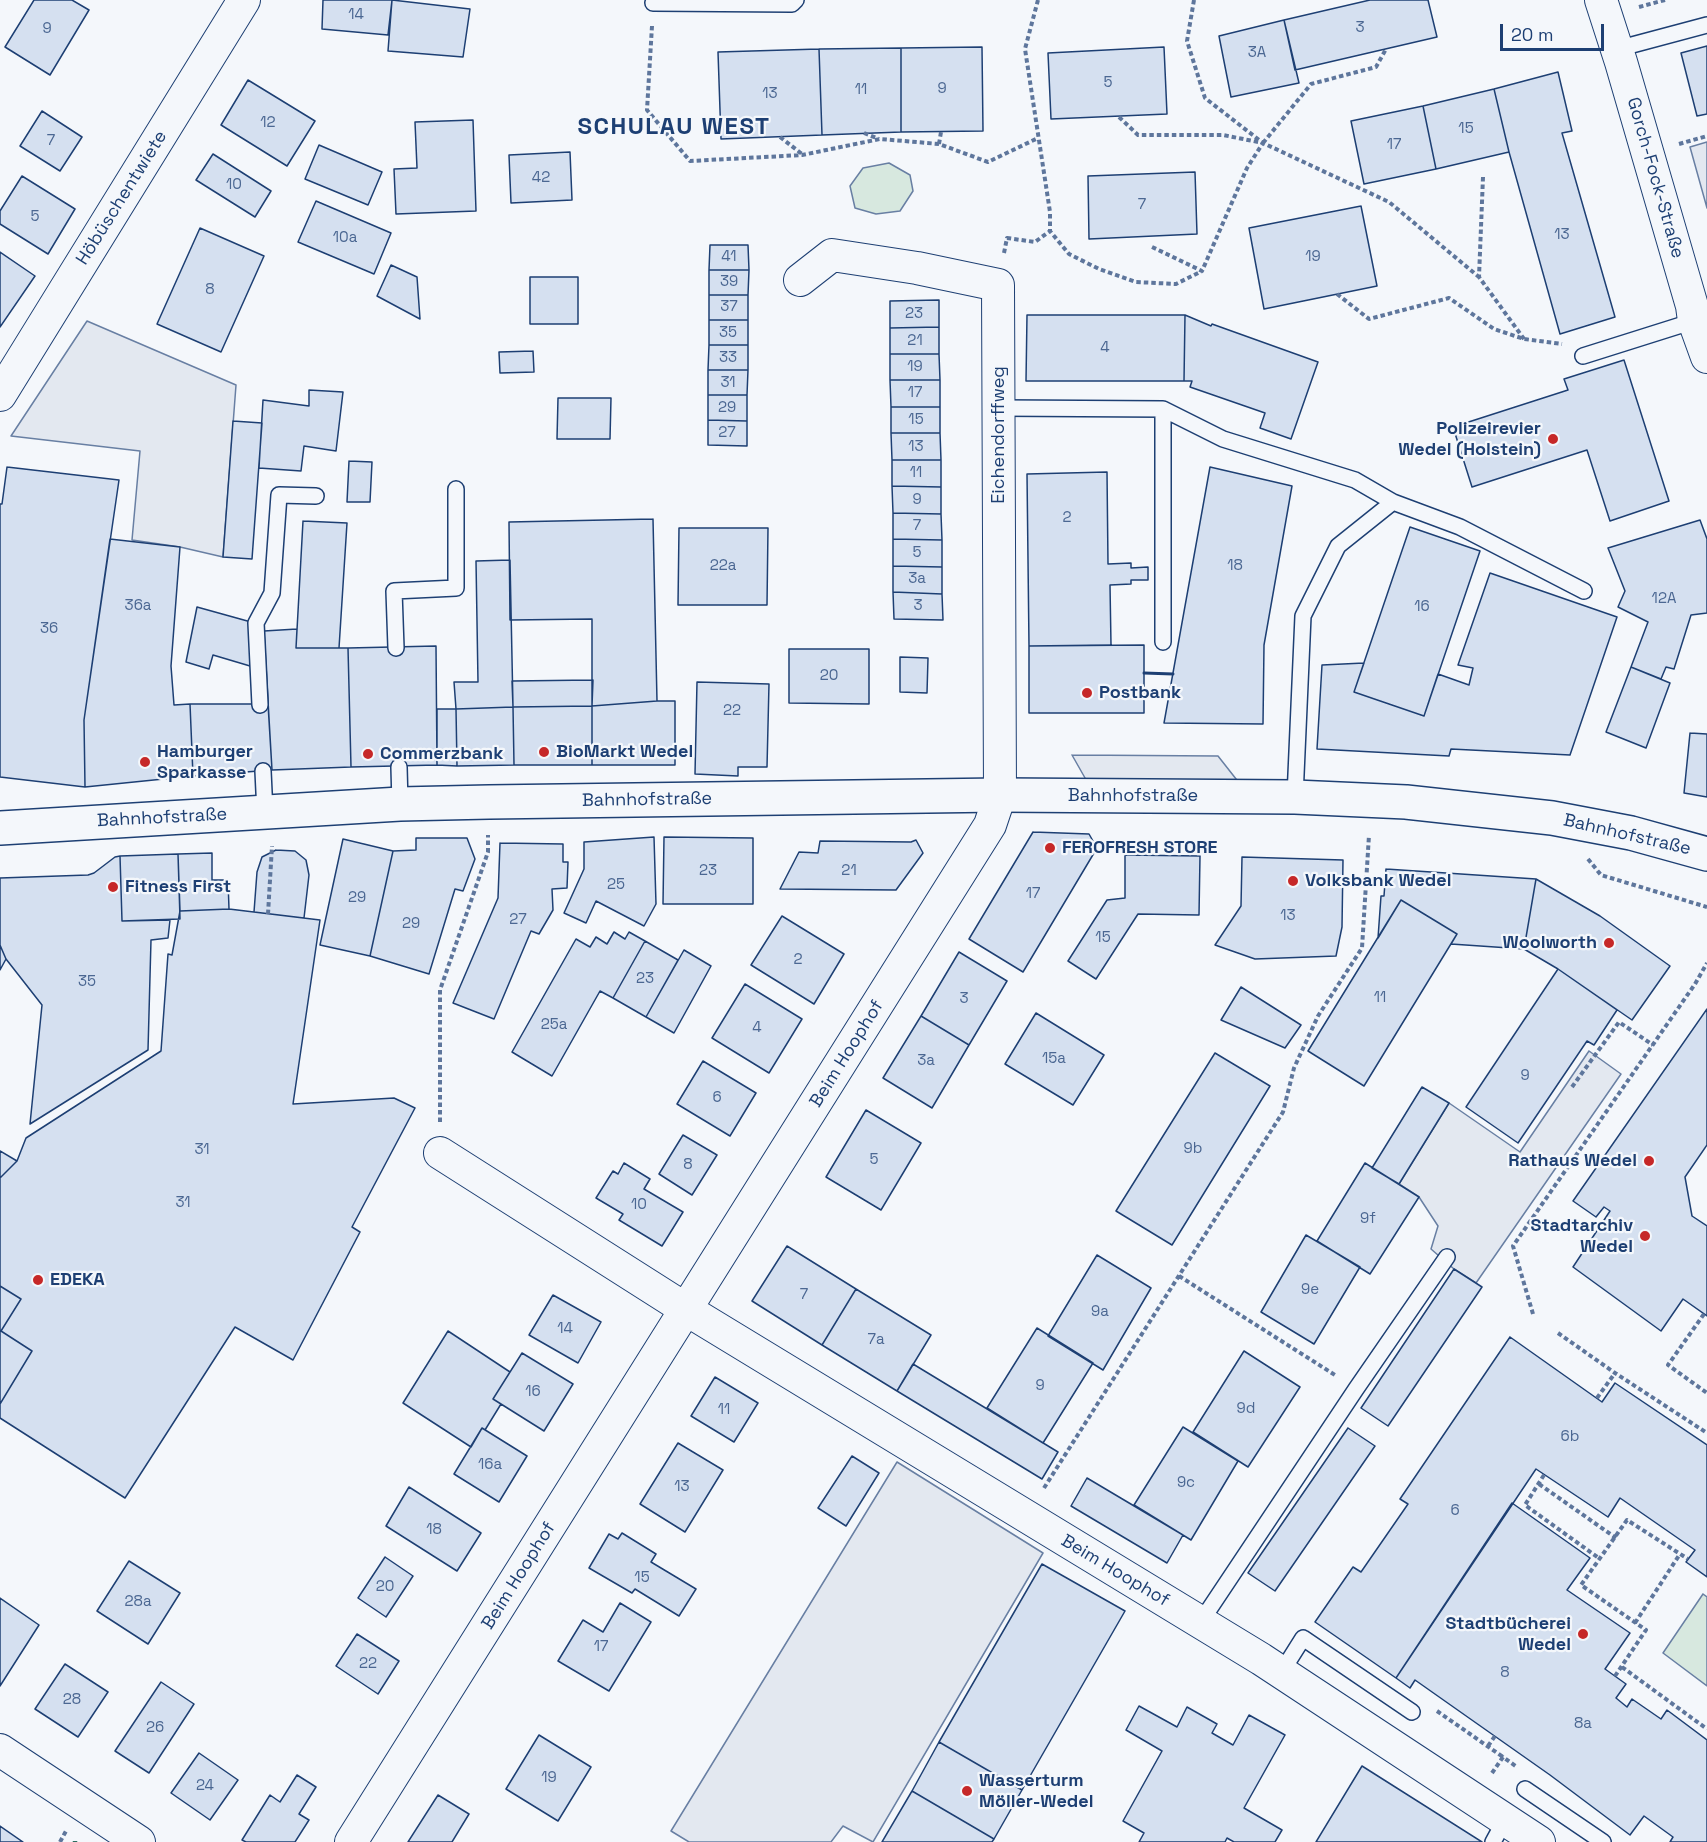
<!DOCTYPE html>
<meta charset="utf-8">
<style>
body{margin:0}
#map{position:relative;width:1707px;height:1842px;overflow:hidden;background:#f4f7fb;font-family:"Space Grotesk",sans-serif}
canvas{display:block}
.scale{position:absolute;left:1500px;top:24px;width:104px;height:27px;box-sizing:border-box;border:3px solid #1d3f73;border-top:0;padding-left:8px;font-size:18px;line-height:21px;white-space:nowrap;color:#1d3f73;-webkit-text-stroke:4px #f4f7fb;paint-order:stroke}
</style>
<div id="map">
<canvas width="1707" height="1842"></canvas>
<div class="scale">20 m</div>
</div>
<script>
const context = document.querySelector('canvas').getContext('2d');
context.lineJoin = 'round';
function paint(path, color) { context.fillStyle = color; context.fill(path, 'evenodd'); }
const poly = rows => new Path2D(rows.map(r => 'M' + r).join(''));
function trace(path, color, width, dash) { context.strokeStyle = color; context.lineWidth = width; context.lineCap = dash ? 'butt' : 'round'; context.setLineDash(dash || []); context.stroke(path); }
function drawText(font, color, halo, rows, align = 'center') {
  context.font = font + ' "Space Grotesk",sans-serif'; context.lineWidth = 4.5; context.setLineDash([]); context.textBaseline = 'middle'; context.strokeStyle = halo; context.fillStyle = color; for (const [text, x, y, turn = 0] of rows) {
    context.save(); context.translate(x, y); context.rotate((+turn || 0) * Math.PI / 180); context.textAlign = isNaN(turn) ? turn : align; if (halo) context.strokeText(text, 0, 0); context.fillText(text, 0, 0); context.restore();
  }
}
const green = poly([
 [889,163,910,175,913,191,900,211,876,214,855,208,850,186,863,168,889,163],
 [1703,1594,1707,1597,1707,1686,1663,1653,1703,1594]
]);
const parking = poly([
 [1707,142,1707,208,1690,147,1707,142],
 [87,321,236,385,223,557,180,547,132,540,140,451,11,436,87,321],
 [1072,755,1218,756,1240,784,1089,785,1072,755],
 [1589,1051,1621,1074,1476,1283,1454,1269,1431,1249,1438,1226,1419,1197,1399,1184,1449,1103,1520,1152,1589,1051],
 [897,1462,1043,1553,873,1842,843,1826,831,1842,689,1842,671,1831,897,1462]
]);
const building = poly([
 [34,0,72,0,89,10,50,75,5,47,34,0],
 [323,0,392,0,388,35,322,29,323,0],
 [392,0,470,9,463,57,388,51,392,0],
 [1370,0,1428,0,1437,37,1295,70,1284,20,1370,0],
 [1284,20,1299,83,1231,97,1219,36,1284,20],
 [1707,46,1707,114,1697,116,1681,53,1707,46],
 [982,47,983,131,901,132,901,48,982,47],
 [1164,47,1167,114,1051,119,1048,53,1164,47],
 [901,48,901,132,822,135,819,49,901,48],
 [819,49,822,135,721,139,718,52,819,49],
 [1558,72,1572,131,1562,133,1615,317,1560,334,1509,152,1494,89,1558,72],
 [248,80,315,121,287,166,221,125,248,80],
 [1494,89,1509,152,1436,169,1423,106,1494,89],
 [1423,106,1436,169,1364,184,1351,121,1423,106],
 [42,111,82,137,60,171,20,146,42,111],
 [473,120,476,211,396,214,394,169,417,168,415,122,473,120],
 [319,145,382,172,368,205,305,179,319,145],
 [570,152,572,200,511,203,509,155,570,152],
 [213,154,271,191,255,217,196,180,213,154],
 [1195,172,1197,234,1089,239,1088,176,1195,172],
 [22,176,75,209,48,254,0,224,0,211,22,176],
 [316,201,391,233,374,274,298,242,316,201],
 [1361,206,1377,286,1264,309,1249,228,1361,206],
 [200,228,264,256,221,352,157,324,200,228],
 [710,245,748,245,749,270,709,270,710,245],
 [0,252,35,276,0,327,0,252],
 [391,265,417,277,420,319,377,296,391,265],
 [709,270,749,270,748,295,709,295,709,270],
 [530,277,578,277,578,324,530,324,530,277],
 [709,295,748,295,748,320,709,320,709,295],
 [939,300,939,327,890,328,890,301,939,300],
 [1027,315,1185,315,1184,381,1026,381,1027,315],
 [1185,315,1211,326,1212,324,1318,362,1291,439,1260,428,1265,413,1190,387,1192,381,1184,381,1185,315],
 [709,320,748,320,748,345,709,345,709,320],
 [939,327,939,354,890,354,890,328,939,327],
 [709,345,748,345,748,370,708,370,709,345],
 [533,351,534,372,500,373,499,352,533,351],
 [890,354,939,354,940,380,890,380,890,354],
 [1624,360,1669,501,1610,521,1587,450,1472,487,1453,427,1568,390,1564,379,1624,360],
 [708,370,748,370,747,395,708,395,708,370],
 [890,380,940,380,940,407,891,407,890,380],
 [309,390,343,392,336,451,304,446,301,471,259,468,263,400,309,406,309,390],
 [708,395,747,395,747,421,708,420,708,395],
 [558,398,611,398,610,439,557,439,558,398],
 [891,407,940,407,940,433,891,433,891,407],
 [708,420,747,421,747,446,708,445,708,420],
 [233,421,262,423,252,559,223,557,233,421],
 [891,433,940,433,941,460,892,460,891,433],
 [892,460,941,460,941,487,892,486,892,460],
 [349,461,372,462,370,502,347,502,349,461],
 [7,467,119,480,84,720,85,787,0,777,0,504,2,504,7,467],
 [1210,467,1292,486,1264,645,1263,724,1164,723,1210,467],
 [1107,472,1108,564,1131,563,1131,568,1148,567,1148,580,1131,580,1131,584,1110,585,1111,645,1029,646,1027,474,1107,472],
 [892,486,941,487,941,514,893,513,892,486],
 [893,513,941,514,942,540,893,539,893,513],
 [653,519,657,701,592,706,592,619,510,620,509,522,653,519],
 [1700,520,1707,539,1707,613,1691,615,1674,669,1666,667,1661,679,1631,667,1648,622,1618,607,1625,591,1608,548,1700,520],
 [303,521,347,523,339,648,296,648,303,521],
 [1410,527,1480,551,1424,716,1354,692,1410,527],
 [679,528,768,528,767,605,678,605,679,528],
 [110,539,180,547,171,666,174,705,190,704,193,776,85,787,84,720,110,539],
 [893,539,942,540,942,567,893,566,893,539],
 [510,560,513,707,456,709,454,682,478,682,476,561,510,560],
 [893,566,942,567,942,594,893,592,893,566],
 [1490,573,1617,617,1570,755,1451,749,1449,756,1317,749,1322,665,1364,663,1354,692,1424,716,1438,674,1469,685,1473,668,1458,665,1490,573],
 [893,592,942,594,943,620,894,619,893,592],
 [197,607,251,622,250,666,213,655,209,669,186,662,197,607],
 [297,629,296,648,348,648,351,767,272,770,264,631,297,629],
 [1144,645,1144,713,1029,713,1029,646,1144,645],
 [436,646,437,765,351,767,348,648,436,646],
 [789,649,869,649,869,704,789,703,789,649],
 [900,657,928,658,927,693,900,692,900,657],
 [1631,667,1670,683,1646,748,1606,732,1631,667],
 [593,680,592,706,513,707,512,681,593,680],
 [697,682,769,684,767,767,738,767,738,776,695,774,697,682],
 [657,701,675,701,675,765,592,765,592,706,657,701],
 [190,704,268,704,272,770,193,776,190,704],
 [592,706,592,765,514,765,513,707,592,706],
 [513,707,514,765,457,766,456,709,513,707],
 [437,709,456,709,457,766,437,765,437,709],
 [1690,733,1707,734,1707,797,1684,793,1690,733],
 [1033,832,1089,834,1097,848,1023,972,969,939,1033,832],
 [654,837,656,904,644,926,596,901,586,923,564,913,584,869,584,842,654,837],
 [664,837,753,838,753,904,663,904,664,837],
 [416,838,467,838,475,859,463,891,455,889,429,974,370,956,393,851,416,850,416,838],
 [343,839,393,851,370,956,320,945,343,839],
 [916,840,923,853,896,890,780,889,799,852,818,853,820,841,911,842,916,840],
 [500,843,563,844,563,862,568,862,567,888,552,889,553,910,539,934,531,931,494,1019,453,1003,498,898,500,843],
 [276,850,295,851,306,860,309,875,304,918,254,912,257,872,262,857,276,850],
 [212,853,212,880,228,880,229,909,180,911,178,854,212,853],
 [178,854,180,919,122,921,120,856,178,854],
 [1125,855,1200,856,1199,915,1138,914,1096,979,1068,961,1107,900,1125,898,1125,855],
 [120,856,122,921,170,920,168,938,151,940,148,1050,30,1124,42,1005,6,959,0,945,0,878,88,875,94,873,115,857,120,856],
 [1242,857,1343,860,1342,927,1336,956,1255,959,1215,945,1241,906,1242,857],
 [1386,869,1536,879,1524,949,1451,944,1457,934,1401,900,1378,938,1381,896,1384,896,1386,869],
 [1536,879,1600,916,1670,966,1632,1020,1558,969,1524,949,1536,879],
 [1401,900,1457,934,1364,1086,1308,1051,1401,900],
 [229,909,320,920,293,1104,394,1098,415,1108,352,1227,360,1232,293,1360,235,1327,125,1498,0,1418,0,1404,32,1351,1,1331,21,1299,0,1286,0,1178,17,1161,26,1138,161,1051,168,954,172,955,180,911,229,909],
 [782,916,844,954,814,1004,751,965,782,916],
 [614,932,625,939,629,932,645,941,613,998,600,991,552,1076,512,1052,576,939,590,947,596,937,607,944,614,932],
 [645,941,678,960,646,1017,613,998,645,941],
 [0,945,6,959,0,970,0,945],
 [684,950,711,966,674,1033,646,1017,684,950],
 [959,952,1007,981,969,1045,921,1016,959,952],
 [1558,969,1617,1010,1594,1045,1587,1041,1518,1143,1466,1107,1558,969],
 [745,984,802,1019,769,1073,712,1038,745,984],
 [1241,987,1301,1025,1285,1048,1221,1020,1241,987],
 [1707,1009,1707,1145,1685,1177,1692,1216,1707,1226,1707,1316,1683,1299,1661,1331,1573,1267,1610,1211,1604,1207,1596,1217,1573,1201,1707,1009],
 [1036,1013,1104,1055,1073,1105,1005,1064,1036,1013],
 [921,1016,969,1045,932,1108,883,1078,921,1016],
 [1215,1053,1270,1086,1172,1245,1116,1211,1215,1053],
 [703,1061,756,1093,730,1136,677,1104,703,1061],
 [1422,1087,1449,1103,1399,1184,1372,1168,1422,1087],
 [866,1110,921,1143,881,1210,826,1177,866,1110],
 [683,1135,717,1155,692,1195,659,1174,683,1135],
 [0,1151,17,1161,0,1178,0,1151],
 [624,1163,650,1179,644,1189,683,1212,662,1246,619,1220,623,1214,596,1198,613,1171,618,1174,624,1163],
 [1365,1163,1419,1197,1370,1274,1317,1241,1365,1163],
 [1306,1235,1360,1267,1314,1344,1261,1312,1306,1235],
 [787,1246,856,1289,822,1345,752,1301,787,1246],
 [1097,1255,1151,1288,1103,1370,1048,1336,1097,1255],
 [1454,1269,1482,1287,1388,1426,1361,1408,1454,1269],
 [0,1286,21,1299,1,1331,32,1351,0,1404,0,1286],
 [856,1289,931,1335,897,1391,822,1345,856,1289],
 [553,1295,601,1322,578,1363,529,1335,553,1295],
 [1037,1328,1093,1363,1043,1443,987,1408,1037,1328],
 [448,1331,510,1372,493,1399,501,1404,485,1430,482,1428,471,1447,403,1403,448,1331],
 [1510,1337,1602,1402,1615,1383,1707,1445,1707,1577,1686,1562,1695,1550,1620,1498,1608,1517,1536,1469,1396,1678,1315,1622,1353,1567,1361,1572,1408,1504,1400,1499,1510,1337],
 [1244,1351,1300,1387,1248,1467,1193,1432,1244,1351],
 [522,1353,573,1384,544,1431,493,1399,522,1353],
 [913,1364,1058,1452,1042,1479,897,1391,913,1364],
 [715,1377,758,1403,734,1442,691,1416,715,1377],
 [1183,1427,1238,1461,1191,1540,1134,1505,1183,1427],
 [482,1428,527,1456,499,1502,454,1474,482,1428],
 [1348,1428,1375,1446,1275,1591,1248,1573,1348,1428],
 [678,1443,723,1470,685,1532,640,1504,678,1443],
 [852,1456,879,1473,846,1526,818,1508,852,1456],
 [1087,1478,1183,1535,1167,1563,1071,1506,1087,1478],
 [409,1487,481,1533,457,1571,386,1526,409,1487],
 [1512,1503,1590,1558,1567,1590,1630,1633,1605,1669,1626,1684,1616,1698,1627,1707,1632,1699,1661,1719,1667,1710,1707,1740,1707,1842,1670,1842,1673,1837,1644,1816,1630,1835,1550,1775,1415,1680,1410,1688,1396,1678,1512,1503],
 [622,1533,656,1554,651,1562,696,1589,679,1616,635,1589,632,1593,589,1568,609,1534,618,1539,622,1533],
 [385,1557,413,1576,386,1617,358,1598,385,1557],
 [129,1561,180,1593,148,1644,97,1611,129,1561],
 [1042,1564,1125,1611,1022,1790,939,1742,1042,1564],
 [0,1598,39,1625,0,1686,0,1598],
 [620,1603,651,1622,609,1691,558,1661,583,1620,603,1632,620,1603],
 [357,1634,399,1661,378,1694,336,1666,357,1634],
 [65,1664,108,1692,78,1737,35,1709,65,1664],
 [161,1682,194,1704,149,1773,115,1751,161,1682],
 [1139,1706,1177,1727,1187,1707,1217,1724,1212,1733,1233,1745,1249,1715,1285,1735,1244,1808,1282,1830,1275,1842,1234,1842,1227,1838,1225,1842,1139,1842,1144,1833,1123,1821,1162,1751,1126,1730,1139,1706],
 [539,1735,591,1767,558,1821,506,1789,539,1735],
 [939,1742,1022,1790,994,1839,912,1791,939,1742],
 [199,1753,238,1780,210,1820,171,1793,199,1753],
 [1362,1766,1482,1842,1316,1842,1362,1766],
 [297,1775,316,1787,299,1814,309,1820,295,1842,246,1842,242,1840,270,1795,280,1802,297,1775],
 [912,1791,994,1839,992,1842,882,1842,912,1791],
 [438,1795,469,1814,452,1842,408,1842,438,1795],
 [0,1826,23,1842,0,1842,0,1826]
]);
const path = poly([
 [1038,0,1025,49,1050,212,1050,231,1069,254,1099,269,1136,282,1176,284,1202,271],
 [1194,0,1187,41,1205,98,1263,143,1389,202,1479,277],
 [1639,7,1665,0],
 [652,26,647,110,690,161,802,155,880,139,939,144,988,162,1038,138],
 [1119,117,1138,135,1223,135,1263,143,1247,168,1202,271,1150,246],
 [864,133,879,139],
 [780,137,802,154],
 [1263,143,1311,84,1376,67,1386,49],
 [939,144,941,132],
 [1679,144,1707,136],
 [1483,177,1479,277,1524,339],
 [1004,253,1007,238,1035,242,1050,231],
 [1337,294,1369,319,1449,298,1494,329,1524,339,1562,344],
 [1588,859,1601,875,1707,907],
 [268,914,272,846],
 [1572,1087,1619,1022,1653,1045],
 [440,1122,440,990,488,852,488,835],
 [1179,1276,1335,1375],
 [1533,1314,1513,1246,1695,984,1707,963],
 [1704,1314,1668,1365,1707,1393],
 [1558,1333,1615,1373,1707,1433],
 [1597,1398,1615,1373],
 [1544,1475,1525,1505,1600,1559],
 [1539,1484,1616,1538],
 [1044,1488,1283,1112,1294,1068,1318,1016,1362,948,1369,835],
 [1635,1623,1680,1554],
 [1622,1667,1707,1729],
 [1615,1676,1646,1630,1581,1585,1627,1520,1688,1559],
 [1437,1711,1503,1757],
 [1488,1746,1495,1736],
 [1492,1773,1503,1757,1517,1767],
 [60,1842,66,1831]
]);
const service = poly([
 [653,3,792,4,796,0],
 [1617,49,1707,25],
 [1583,356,1694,321],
 [1000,408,1163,409,1163,642],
 [1163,409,1223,439,1355,480,1393,502,1460,527,1584,591],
 [396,648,394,591,456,588,456,489],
 [260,705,256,623,272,593,279,495,316,496],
 [399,767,400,804],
 [263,771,265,813],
 [1295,797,1303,616,1338,546,1393,502],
 [1200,1623,1356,1389,1447,1257],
 [1281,1673,1303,1638,1412,1712],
 [1525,1789,1603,1842],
 [1493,1842,1505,1820]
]);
const minor = poly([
 [1601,0,1621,62,1692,306,1694,321,1707,357],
 [0,395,244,0],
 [440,1153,687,1310,1261,1659,1539,1842],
 [0,1750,139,1842],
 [351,1842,990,825,1000,795,998,285,917,268,832,255,800,280]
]);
const tertiary = poly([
 [0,828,400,804,489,802,1000,795,1295,797,1406,802,1552,818,1631,833,1707,854]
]);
const hedge = poly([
 [75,1842,75,1841]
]);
const wall = poly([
 [1144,673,1173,674]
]);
const markers = [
 [1553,439,6,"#c62828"],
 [1087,693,6,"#c62828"],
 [544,752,6,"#c62828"],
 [368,754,6,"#c62828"],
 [145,762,6,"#c62828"],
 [1050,848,6,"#c62828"],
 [1293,881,6,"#c62828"],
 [113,887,6,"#c62828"],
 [1609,943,6,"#c62828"],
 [1649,1161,6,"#c62828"],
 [1645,1236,6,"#c62828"],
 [38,1280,6,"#c62828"],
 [1583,1634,6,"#c62828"],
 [967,1791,6,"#c62828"]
];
const numberNames = [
 ["14",356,15],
 ["3",1360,28],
 ["9",47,29],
 ["3A",1257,53],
 ["5",1108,83],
 ["9",942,89],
 ["11",861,90],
 ["13",770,94],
 ["12",268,123],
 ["15",1466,129],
 ["7",51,141],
 ["17",1394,145],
 ["42",541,178],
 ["10",234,185],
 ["7",1142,205],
 ["5",35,217],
 ["13",1562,235],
 ["10a",345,238],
 ["41",729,257],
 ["19",1313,257],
 ["39",729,282],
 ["8",210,290],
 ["37",729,307],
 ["23",914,314],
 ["35",728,333],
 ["21",915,341],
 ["4",1105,348],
 ["33",728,358],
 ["19",915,367],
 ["31",728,383],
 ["17",915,393],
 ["29",727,408],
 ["15",916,420],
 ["27",727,433],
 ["13",916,447],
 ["11",916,473],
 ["9",917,500],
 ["2",1067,518],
 ["7",917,526],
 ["5",917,553],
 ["22a",723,566],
 ["18",1235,566],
 ["3a",917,579],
 ["12A",1664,599],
 ["36a",138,606],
 ["3",918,606],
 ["16",1422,607],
 ["36",49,629],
 ["20",829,676],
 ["22",732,711],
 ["23",708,871],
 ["21",849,871],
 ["25",616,885],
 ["17",1033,894],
 ["29",357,898],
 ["13",1288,916],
 ["27",518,920],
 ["29",411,924],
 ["15",1103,938],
 ["2",798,960],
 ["23",645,979],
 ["35",87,982],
 ["11",1380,998],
 ["3",964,999],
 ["25a",554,1025],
 ["4",757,1028],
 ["15a",1054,1059],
 ["3a",926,1061],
 ["9",1525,1076],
 ["6",717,1098],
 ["9b",1193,1149],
 ["31",202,1150],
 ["5",874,1160],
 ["8",688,1165],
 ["31",183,1203],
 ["10",639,1205],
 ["9f",1368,1219],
 ["9e",1310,1290],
 ["7",804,1295],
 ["9a",1100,1312],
 ["14",565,1329],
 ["7a",876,1340],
 ["9",1040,1386],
 ["16",533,1392],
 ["9d",1246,1409],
 ["11",724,1410],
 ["6b",1570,1437],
 ["16a",490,1465],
 ["9c",1186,1483],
 ["13",682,1487],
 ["6",1455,1511],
 ["18",434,1530],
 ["15",642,1578],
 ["20",385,1587],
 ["28a",138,1602],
 ["17",601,1647],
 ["22",368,1664],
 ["8",1505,1673],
 ["28",72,1700],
 ["8a",1583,1724],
 ["26",155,1728],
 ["19",549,1778],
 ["24",205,1786]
];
const streetNames = [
 ["Gorch-Fock-Straße",1655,178,74],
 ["Höbüschentwiete",122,198,-58],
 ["Eichendorffweg",999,435,-90],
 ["Bahnhofstraße",1133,796],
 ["Bahnhofstraße",647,800,-1],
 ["Bahnhofstraße",162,818,-3],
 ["Bahnhofstraße",1627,835,13],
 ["Beim Hoophof",847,1054,-58],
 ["Beim Hoophof",1115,1571,31],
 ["Beim Hoophof",519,1576,-58]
];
const poiNames = [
 ["Polizeirevier",1541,429,"right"],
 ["Wedel (Holstein)",1541,450,"right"],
 ["Postbank",1099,693],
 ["Hamburger",157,752],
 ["Sparkasse",157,773],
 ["BioMarkt Wedel",556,752],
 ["Commerzbank",380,754],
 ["FEROFRESH STORE",1062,848],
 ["Volksbank Wedel",1305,881],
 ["Fitness First",125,887],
 ["Woolworth",1597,943,"right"],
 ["Rathaus Wedel",1637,1161,"right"],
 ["Stadtarchiv",1633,1226,"right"],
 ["Wedel",1633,1247,"right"],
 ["EDEKA",50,1280],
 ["Stadtbücherei",1571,1624,"right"],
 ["Wedel",1571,1645,"right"],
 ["Wasserturm",979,1781],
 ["Möller-Wedel",979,1802]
];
const districtNames = [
 ["SCHULAU WEST",674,127]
];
paint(green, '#d7e8df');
trace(green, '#687fa3', 1.5);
paint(parking, '#e3e8f0');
trace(parking, '#687fa3', 1.5);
paint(building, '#d5e0f0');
trace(building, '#1d3f73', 1.5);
trace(service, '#1d3f73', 18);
trace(minor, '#1d3f73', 34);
trace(tertiary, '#1d3f73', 36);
trace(path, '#5e769c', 4, [4.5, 3]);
trace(service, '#f4f7fb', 15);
trace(minor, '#f4f7fb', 32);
trace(tertiary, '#f4f7fb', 33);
trace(hedge, '#2c6c60', 4.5, [3, 4.5]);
trace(wall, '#1d3f73', 3);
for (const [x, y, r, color] of markers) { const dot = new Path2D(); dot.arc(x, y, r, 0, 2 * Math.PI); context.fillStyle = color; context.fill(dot); trace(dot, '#f4f7fb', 2); }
drawText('15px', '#4b6792', null, numberNames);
drawText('18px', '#1d3f73', '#f4f7fb', streetNames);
drawText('bold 18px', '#1d3f73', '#f4f7fb', poiNames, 'left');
context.letterSpacing = '1.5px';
drawText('bold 24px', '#1d3f73', '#f4f7fb', districtNames);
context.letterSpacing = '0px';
</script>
